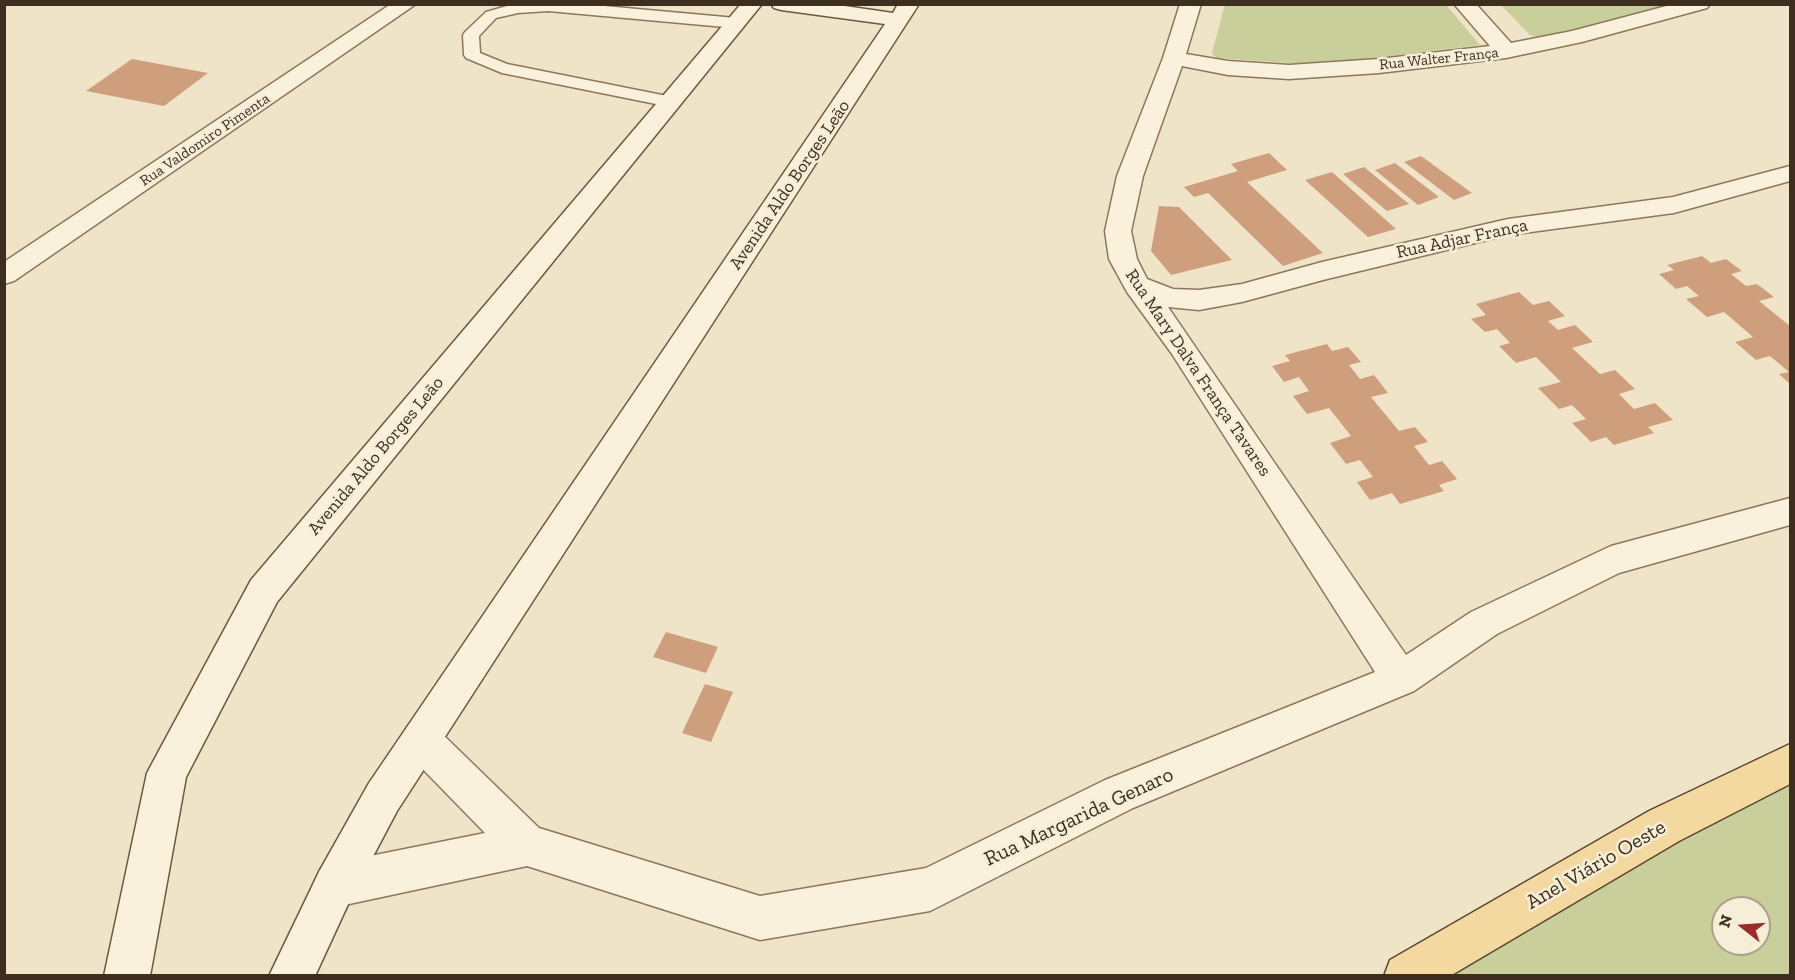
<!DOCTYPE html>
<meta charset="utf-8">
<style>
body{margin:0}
#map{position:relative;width:1795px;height:980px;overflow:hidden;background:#f0e4c8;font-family:"Zilla Slab",serif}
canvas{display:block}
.frame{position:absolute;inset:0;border:6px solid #3d2e20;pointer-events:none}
.north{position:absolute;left:1711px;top:896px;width:60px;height:60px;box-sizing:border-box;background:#f7eed8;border:2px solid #ada18e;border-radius:50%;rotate:287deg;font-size:16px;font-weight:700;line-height:24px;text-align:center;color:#3d2e20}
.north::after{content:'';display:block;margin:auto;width:21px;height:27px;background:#9e2a2b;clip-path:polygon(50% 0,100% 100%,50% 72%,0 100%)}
</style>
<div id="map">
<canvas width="1795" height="980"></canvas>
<div class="frame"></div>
<div class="north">N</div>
</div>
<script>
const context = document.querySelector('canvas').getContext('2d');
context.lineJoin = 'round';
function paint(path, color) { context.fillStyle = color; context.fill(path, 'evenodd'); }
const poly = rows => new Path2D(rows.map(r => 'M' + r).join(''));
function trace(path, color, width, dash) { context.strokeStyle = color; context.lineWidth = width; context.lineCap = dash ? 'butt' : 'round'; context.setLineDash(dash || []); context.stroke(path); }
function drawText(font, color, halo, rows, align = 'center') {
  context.font = font + ' "Zilla Slab",serif'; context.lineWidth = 5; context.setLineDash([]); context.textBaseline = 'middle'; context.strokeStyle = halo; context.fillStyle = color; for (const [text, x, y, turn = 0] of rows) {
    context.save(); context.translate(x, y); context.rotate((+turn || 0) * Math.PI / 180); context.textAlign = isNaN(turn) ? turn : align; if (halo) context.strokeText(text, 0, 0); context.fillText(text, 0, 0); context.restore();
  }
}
const green = poly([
 [1225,4,1440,5,1447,6,1480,45,1318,65,1216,58,1212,53],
 [1501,5,1668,5,1542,38,1530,35],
 [1790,763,1790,975,1406,976,1664,826],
 [1723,908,1759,908,1759,944,1723,944]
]);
const building = poly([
 [132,59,208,73,164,106,86,91],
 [1269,153,1287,170,1247,182,1323,253,1283,266,1208,193,1194,197,1184,187,1238,171,1231,164],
 [1421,156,1472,193,1454,200,1404,162],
 [1395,163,1439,197,1418,205,1375,170],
 [1364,167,1409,204,1387,211,1343,174],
 [1332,172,1396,229,1368,237,1305,180],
 [1159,206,1179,207,1232,260,1171,275,1151,251],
 [1702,256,1711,263,1726,259,1742,271,1731,274,1746,286,1757,284,1774,297,1759,301,1790,326,1790,384,1779,374,1789,372,1770,356,1756,360,1735,342,1753,337,1724,312,1707,317,1686,299,1699,296,1687,286,1676,289,1659,274,1674,270,1667,265],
 [1519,292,1533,305,1549,301,1565,316,1548,321,1558,330,1575,325,1593,342,1572,348,1600,374,1615,370,1635,389,1619,394,1634,409,1655,403,1673,420,1648,427,1654,433,1614,445,1606,437,1591,442,1572,423,1586,419,1572,405,1559,409,1538,388,1561,382,1536,357,1516,363,1499,346,1510,343,1497,329,1485,332,1471,319,1486,315,1476,304],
 [1327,344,1332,351,1348,347,1361,362,1349,365,1360,379,1374,375,1388,393,1371,397,1399,431,1415,427,1428,442,1414,446,1429,465,1442,461,1457,479,1439,485,1444,491,1400,504,1392,493,1370,500,1357,482,1373,477,1360,460,1346,464,1330,443,1351,436,1329,408,1307,414,1293,396,1309,391,1299,377,1284,382,1272,366,1290,361,1285,355],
 [666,632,718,647,706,673,653,657],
 [705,684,733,692,711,742,682,733]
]);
const lane = poly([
 [514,4,582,4,736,18,744,23,736,28,548,11,518,13,496,18,479,36,480,53,507,64,677,98,679,102,671,107,502,73,466,58,464,55,463,35,465,32,486,12,514,4]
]);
const street = poly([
 [391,4,416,4,14,281,4,284,4,262,391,4],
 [1180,4,1201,4,1186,54,1228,61,1289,65,1379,59,1490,46,1454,4,1476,4,1511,43,1572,31,1674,4,1710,4,1707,8,1582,42,1506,58,1379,73,1289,79,1228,75,1182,66,1143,176,1131,231,1137,259,1147,279,1173,289,1199,290,1242,284,1322,262,1508,219,1673,197,1790,166,1790,181,1674,213,1508,235,1323,280,1242,302,1199,310,1168,307,1406,655,1471,612,1611,546,1790,498,1790,525,1619,573,1497,634,1414,691,1133,808,930,911,760,940,527,866,335,907,320,900,313,885,320,870,335,863,485,833,407,753,401,740,407,727,421,721,435,727,539,828,760,896,926,868,1105,780,1375,672,1172,354,1127,292,1109,259,1105,231,1117,176,1163,58,1180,4]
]);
const secondary = poly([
 [741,4,762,4,277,602,186,777,150,976,104,976,147,773,251,580,741,4],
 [771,4,831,4,893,13,898,4,919,4,397,811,350,900,315,976,269,976,320,870,369,783,885,24,781,10,774,8,771,4]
]);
const primary = poly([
 [1790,744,1790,784,1679,841,1450,976,1384,976,1390,960,1649,811,1790,744]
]);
const farStreetnames = [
 ["Rua Walter França",1439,59,-6],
 ["Rua Valdomiro Pimenta",205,140,-34]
];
const streetNames = [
 ["Avenida Aldo Borges Leão",790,185,-56],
 ["Rua Adjar França",1462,239,-12],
 ["Rua Mary Dalva França Tavares",1198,373,56],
 ["Avenida Aldo Borges Leão",376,456,-50]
];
const nearStreetnames = [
 ["Rua Margarida Genaro",1079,817,-25],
 ["Anel Viário Oeste",1596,865,-30]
];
paint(green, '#c9cf9b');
paint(building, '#cf9f7d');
trace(lane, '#8d765c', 3);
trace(street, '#8d765c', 3);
trace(secondary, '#6f573f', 3);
trace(primary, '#5b4430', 3);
paint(lane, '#faf1dc');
paint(street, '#faf1dc');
paint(secondary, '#faf1dc');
paint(primary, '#f3d9a0');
drawText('15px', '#3d2e20', '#f7eed8', farStreetnames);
drawText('18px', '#3d2e20', '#f7eed8', streetNames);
drawText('21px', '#3d2e20', '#f7eed8', nearStreetnames);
</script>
